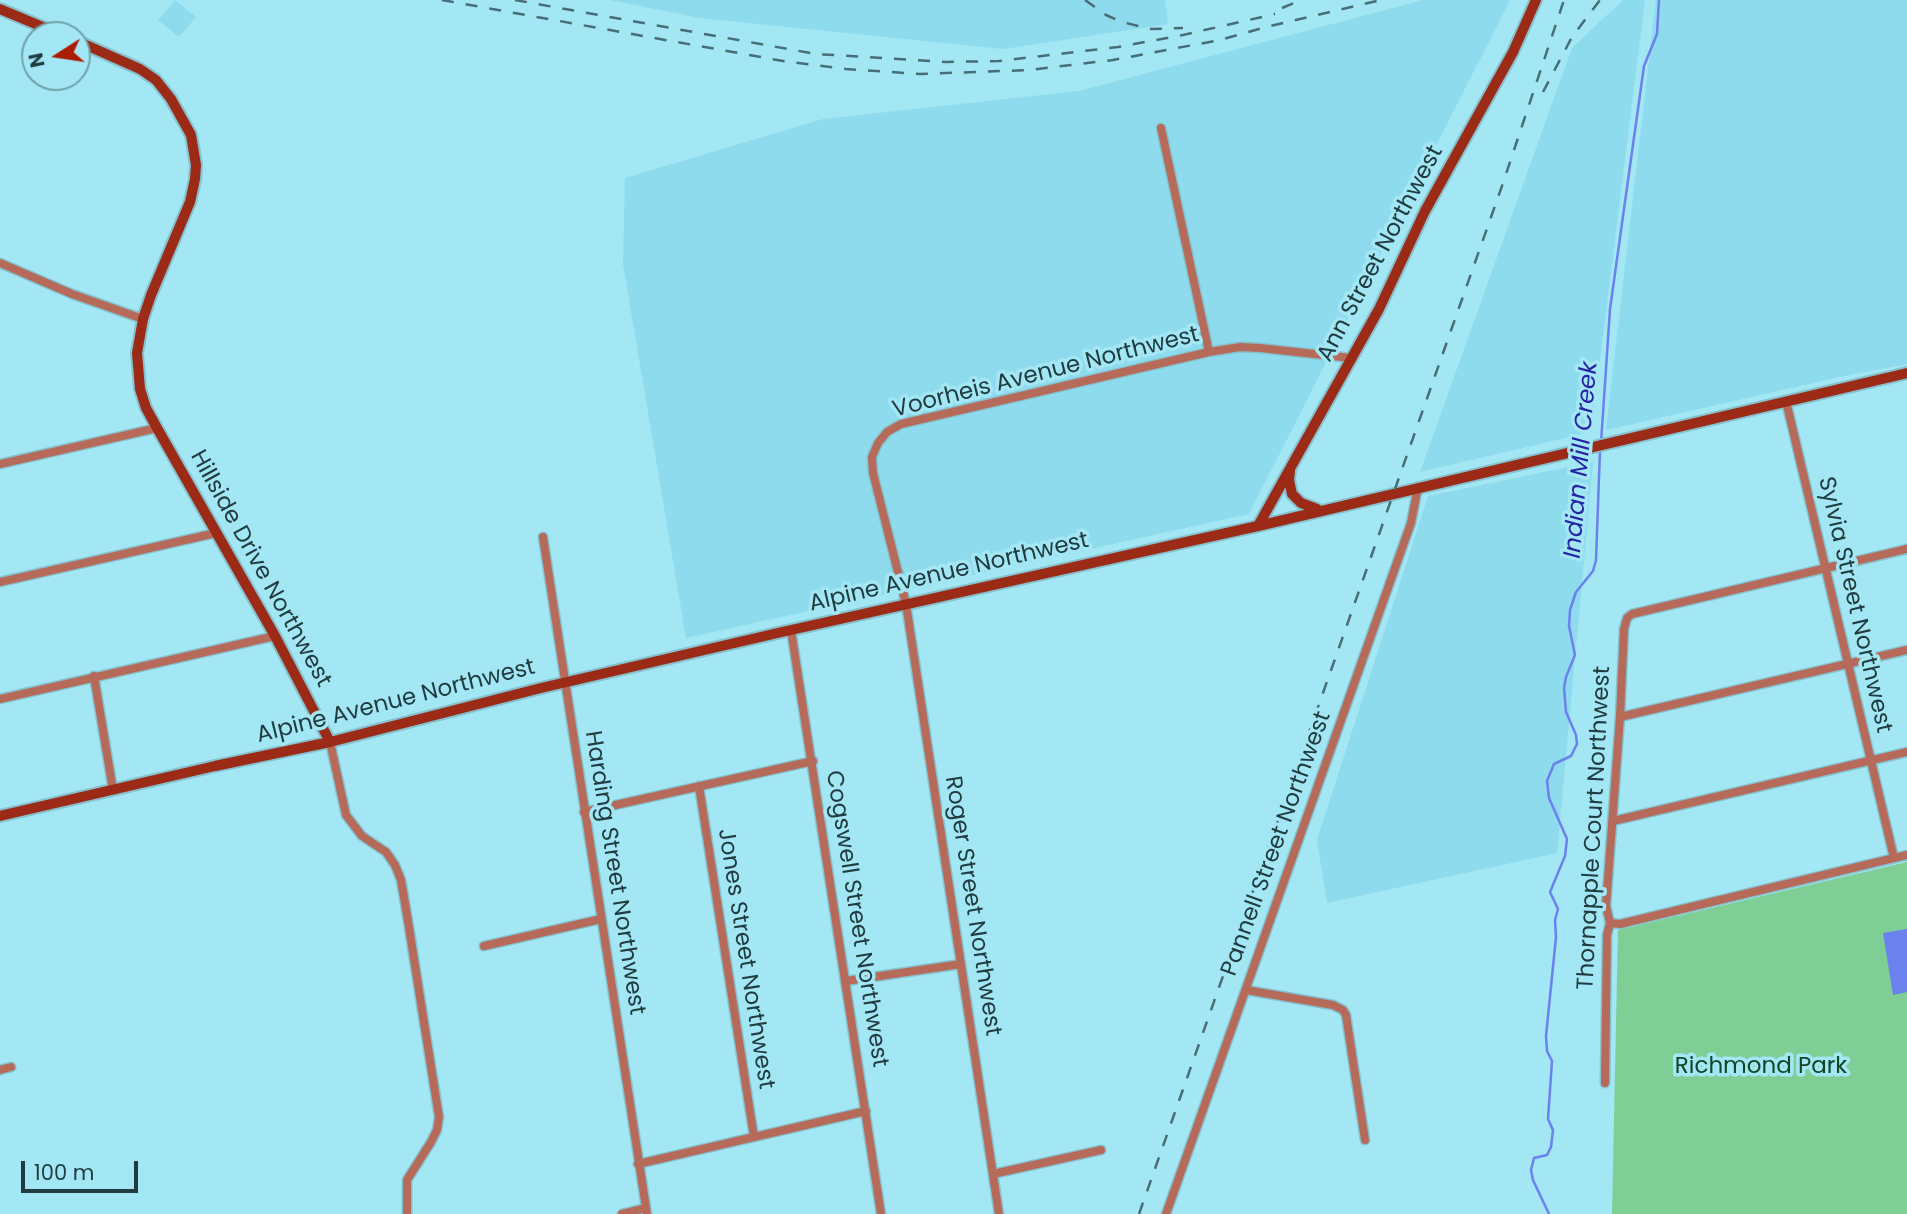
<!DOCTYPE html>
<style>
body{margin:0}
#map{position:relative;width:1907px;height:1214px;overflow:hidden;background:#a3e6f4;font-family:Poppins,sans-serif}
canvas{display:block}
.north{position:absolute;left:21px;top:21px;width:70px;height:70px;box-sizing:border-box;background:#a3e6f4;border:2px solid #6fa2ac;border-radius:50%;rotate:258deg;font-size:19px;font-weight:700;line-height:28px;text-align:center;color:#203c41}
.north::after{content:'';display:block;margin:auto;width:24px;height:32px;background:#ab1c00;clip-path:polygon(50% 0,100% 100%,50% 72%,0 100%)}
.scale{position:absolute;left:21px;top:1161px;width:117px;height:32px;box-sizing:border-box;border:4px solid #203c41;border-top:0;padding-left:9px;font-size:21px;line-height:24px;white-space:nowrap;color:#203c41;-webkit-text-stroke:5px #a3e6f4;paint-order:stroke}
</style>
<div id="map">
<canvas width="1907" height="1214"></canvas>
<div class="north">N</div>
<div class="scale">100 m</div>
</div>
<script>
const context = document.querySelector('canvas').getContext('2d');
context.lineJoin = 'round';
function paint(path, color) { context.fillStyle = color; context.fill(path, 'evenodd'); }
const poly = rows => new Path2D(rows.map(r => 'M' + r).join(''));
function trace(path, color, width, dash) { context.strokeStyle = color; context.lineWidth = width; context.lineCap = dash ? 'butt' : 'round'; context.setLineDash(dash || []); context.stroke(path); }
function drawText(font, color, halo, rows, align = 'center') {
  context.font = font + ' Poppins,sans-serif'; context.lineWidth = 7; context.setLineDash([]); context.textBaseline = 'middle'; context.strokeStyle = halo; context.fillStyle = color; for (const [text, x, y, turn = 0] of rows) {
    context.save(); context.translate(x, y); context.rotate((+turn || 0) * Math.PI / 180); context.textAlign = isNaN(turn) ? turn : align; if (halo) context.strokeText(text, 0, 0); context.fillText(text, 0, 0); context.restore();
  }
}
const built = poly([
 [175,0,196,17,179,37,158,20],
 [610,0,1165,0,1168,24,1003,49,700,18],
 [1423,0,1510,0,1249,514,686,638,623,264,625,178,823,119,1079,91],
 [1623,0,1645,0,1591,432,1420,472,1572,48],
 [1656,0,1907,0,1907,364,1840,377,1606,430],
 [1593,462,1557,853,1327,903,1317,840,1428,496]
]);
const green = poly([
 [1907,862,1907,1214,1612,1214,1618,930]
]);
const water = poly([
 [1907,929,1907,992,1893,995,1883,933]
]);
const stream = poly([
 [1601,443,1610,309,1644,66,1657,34,1659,0],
 [1549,1214,1533,1180,1531,1170,1534,1158,1547,1155,1551,1147,1553,1130,1548,1119,1552,1061,1547,1051,1546,1036,1556,937,1555,920,1558,909,1550,892,1565,856,1567,839,1549,798,1547,781,1554,764,1571,756,1577,744,1576,735,1566,712,1564,688,1566,677,1575,655,1569,626,1570,610,1576,592,1593,571,1596,560,1600,450]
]);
const minor = poly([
 [1161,128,1209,352],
 [0,263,72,294,143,319],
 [1786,401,1894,858],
 [0,464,157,428],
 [543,537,647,1214],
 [0,582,216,533],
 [791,630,881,1214],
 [94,676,113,790],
 [0,699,275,636],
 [1620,717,1907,650],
 [330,742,346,815,362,836,386,852,395,865,401,880,408,921,439,1117,437,1130,431,1142,407,1180,407,1214],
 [699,786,754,1137],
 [584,812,813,761],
 [1613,821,1907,752],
 [1610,923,1620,924,1907,855],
 [484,946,601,919],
 [846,981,961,964],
 [1246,990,1333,1005,1343,1010,1346,1015,1365,1140],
 [0,1070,11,1067],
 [1605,1083,1607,935,1610,923,1606,906,1620,717,1624,629,1627,618,1632,614,1907,549],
 [638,1164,866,1111],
 [993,1174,1101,1150],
 [622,1214,646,1208],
 [999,1214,906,604,873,473,872,457,878,443,887,432,901,424,1209,352,1240,347,1260,348,1351,358],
 [1166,1214,1411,523,1418,487]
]);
const secondary = poly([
 [0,9,62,35],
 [77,41,140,69,156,80,171,99,191,135,196,165,195,179,190,202,151,295,143,319,137,353,140,389,146,408,157,428,275,636,330,742],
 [1290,471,1289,480,1292,494,1301,503,1317,509],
 [1258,526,1379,309,1425,211,1513,52,1536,0],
 [0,816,215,766,330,742,541,688,782,632,1258,526,1907,373]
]);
const rail = poly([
 [442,0,783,61,846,69,920,74,1029,70,1113,60,1220,40,1266,27,1381,0],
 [515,0,816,54,946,62,999,61,1118,47,1183,35,1275,14],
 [1085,0,1106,15,1122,22,1151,29,1183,28],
 [1282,8,1301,0],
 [1543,92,1572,37,1600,0],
 [1139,1214,1502,186,1564,0]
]);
const streetNames = [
 ["Ann Street Northwest",1381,254,-62],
 ["Voorheis Avenue Northwest",1046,373,-14],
 ["Hillside Drive Northwest",260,569,61],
 ["Alpine Avenue Northwest",949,573,-13],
 ["Sylvia Street Northwest",1854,605,77],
 ["Alpine Avenue Northwest",396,702,-14],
 ["Thornapple Court Northwest",1595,828,-87],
 ["Pannell Street Northwest",1277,844,-70],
 ["Harding Street Northwest",614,873,81],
 ["Roger Street Northwest",972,906,81],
 ["Cogswell Street Northwest",856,919,81],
 ["Jones Street Northwest",745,959,81]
];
const parkNames = [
 ["Richmond Park",1761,1067]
];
const waterNames = [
 ["Indian Mill Creek",1582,460,-85]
];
paint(built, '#8ddbec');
paint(green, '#7fce95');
paint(water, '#6b81ee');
trace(stream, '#6b81ee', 2.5);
trace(minor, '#86c1cd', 11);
trace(secondary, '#86c1cd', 14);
trace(minor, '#b66a5a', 8);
trace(secondary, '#9b2a16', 10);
trace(rail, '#476e76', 2.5, [12, 12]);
drawText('23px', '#203c41', '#a3e6f4', streetNames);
drawText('23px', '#124525', '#a3e6f4', parkNames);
drawText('italic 24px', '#2624a4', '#a3e6f4', waterNames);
</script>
